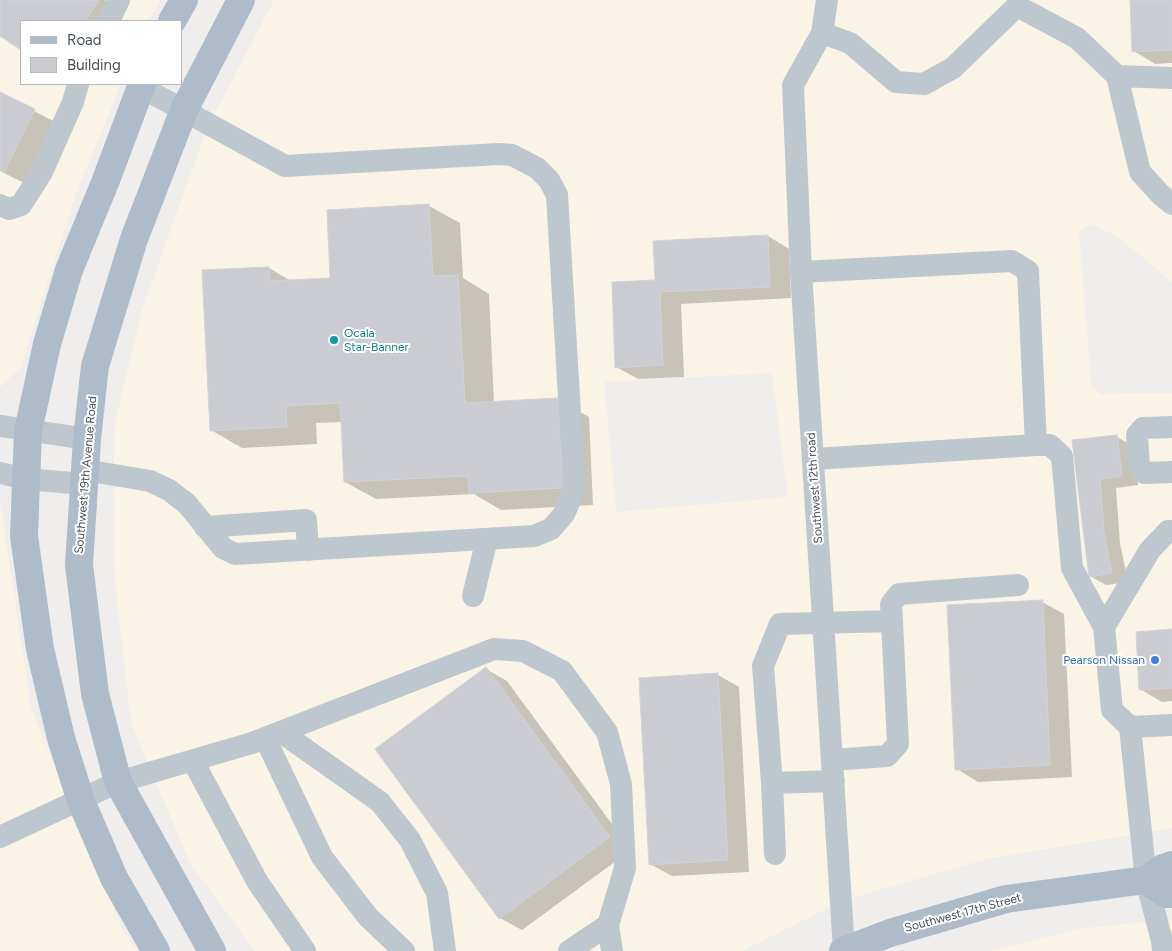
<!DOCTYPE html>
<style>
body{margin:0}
#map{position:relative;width:1172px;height:951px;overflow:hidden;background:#f0eded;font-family:Figtree,sans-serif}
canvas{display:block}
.legend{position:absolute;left:20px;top:20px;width:162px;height:65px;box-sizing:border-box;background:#fff;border:1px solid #b5b9bd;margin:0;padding:6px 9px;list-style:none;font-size:15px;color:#475059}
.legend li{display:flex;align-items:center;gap:10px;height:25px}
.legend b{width:25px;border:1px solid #b5b9bd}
</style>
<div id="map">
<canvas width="1172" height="951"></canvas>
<ul class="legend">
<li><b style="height:6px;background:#aebcca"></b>Road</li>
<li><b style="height:14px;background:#caccd1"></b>Building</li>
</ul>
</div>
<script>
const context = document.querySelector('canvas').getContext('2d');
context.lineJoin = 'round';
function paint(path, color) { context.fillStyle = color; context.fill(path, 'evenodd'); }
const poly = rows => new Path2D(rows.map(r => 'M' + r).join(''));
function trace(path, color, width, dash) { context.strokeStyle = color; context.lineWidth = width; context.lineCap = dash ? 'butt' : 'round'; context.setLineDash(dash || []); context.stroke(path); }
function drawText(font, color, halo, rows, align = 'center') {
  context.font = font + ' Figtree,sans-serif'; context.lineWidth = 4; context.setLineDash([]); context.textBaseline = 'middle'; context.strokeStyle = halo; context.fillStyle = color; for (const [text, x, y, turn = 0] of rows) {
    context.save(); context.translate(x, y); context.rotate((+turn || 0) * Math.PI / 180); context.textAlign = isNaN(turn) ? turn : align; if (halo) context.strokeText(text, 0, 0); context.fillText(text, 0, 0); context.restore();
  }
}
const commercial = poly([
 [0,0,160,0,148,21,21,21,21,84,121,84,76,193,21,367,0,387],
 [274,0,1172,0,1172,282,1118,237,1091,224,1079,232,1091,386,1101,394,1172,393,1172,828,987,859,844,900,742,951,255,951,190,863,131,723,114,572,114,427,142,310,206,131],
 [772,373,788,497,616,512,604,382],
 [0,501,31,708,125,935,137,951,0,951],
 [1172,920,1172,951,990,951,1084,928]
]);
const shadow = poly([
 [0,0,105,0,121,11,115,21,21,21,21,48,0,34],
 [1131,0,1172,0,1172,63,1155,64,1134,51],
 [0,93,55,122,26,184,0,171],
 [429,206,460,223,463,278,489,294,494,403,558,400,589,417,593,505,501,510,474,494,376,499,345,482,342,422,316,423,317,444,242,448,211,430,269,268,291,281,331,279],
 [768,236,789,249,791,298,681,304,684,377,638,379,616,367,656,281],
 [1117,437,1133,446,1138,485,1116,488,1120,543,1128,582,1106,585,1090,576,1073,441],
 [1042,602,1064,614,1072,777,978,782,957,769],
 [1172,631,1172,701,1162,702,1140,689],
 [486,669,507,681,631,850,522,930,500,918],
 [718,675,739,687,749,872,672,876,650,864]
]);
const building = poly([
 [0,0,99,0,85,21,21,21,21,50,0,36,0,0],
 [1130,0,1172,0,1172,50,1132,52,1130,0],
 [0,92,35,109,4,172,0,171,0,92],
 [429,204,433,276,458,275,465,403,558,398,563,488,469,493,468,476,344,482,340,403,286,406,287,427,210,431,202,270,269,267,270,281,330,278,327,210,429,204],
 [768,235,770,287,660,292,663,365,615,368,612,282,655,280,653,241,768,235],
 [1117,435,1122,476,1100,479,1104,532,1112,573,1089,577,1072,440,1117,435],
 [1043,600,1050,765,955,770,947,605,1043,600],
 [1172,629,1172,688,1139,690,1136,632,1172,629],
 [486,667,610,837,499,919,375,749,486,667],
 [718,673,728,860,649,865,639,678,718,673]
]);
const minor = poly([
 [827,0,822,33,793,85,801,272,844,951],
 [109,21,119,0],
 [822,33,850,43,896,82,924,84,953,68,1017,6,1077,38,1117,76,1140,172,1161,195,1172,204],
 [1117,76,1172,78],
 [0,205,9,209,21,205,42,172,73,102,78,84],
 [801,272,1012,261,1028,271,1036,445,814,459],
 [0,426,87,439],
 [1172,427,1143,428,1137,435,1139,466,1145,473,1172,472],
 [1036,445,1050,445,1062,456,1072,568,1104,627,1112,710,1130,727,1146,880,1162,941,1163,951],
 [85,470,150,481,169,490,187,504,223,548,235,554,534,536,551,529,564,514,571,498,574,481,557,195,549,180,537,168,512,155,499,154,285,166,141,87],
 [0,473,26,479,84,484],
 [205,527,306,520,308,550],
 [473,596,487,539],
 [892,621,891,604,899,594,1018,585],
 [1104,627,1150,550,1168,531,1172,531],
 [1130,727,1172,725],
 [281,732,380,802,410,840,437,893,445,951],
 [265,738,322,857,368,917,404,951],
 [193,761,257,881,305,951],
 [772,783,763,666,780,624,892,621,898,744,887,756,832,760],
 [0,837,118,782,252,743,494,649,523,651,562,671,607,732,621,784,625,868,608,925,612,951],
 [775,854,772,783,834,781],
 [569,951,608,925]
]);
const major = poly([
 [172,21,184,0],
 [142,84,106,180,69,270,47,344,28,431,24,536,40,649,61,738,81,801,114,878,156,951],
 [1146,880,1166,894,1172,894],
 [212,951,118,782,95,694,79,565,87,439,95,366,134,239,184,110,241,0],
 [843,951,890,933,1006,899,1146,880,1163,868,1172,865]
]);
const markers = [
 [334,340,5,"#0f9aa8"],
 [1155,660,5,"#3f7fe0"]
];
const cultureNames = [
 ["Ocala",344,333],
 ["Star-Banner",344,347]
];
const streetNames = [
 ["Southwest 19th Avenue Road",86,475,-85],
 ["Southwest 12th road",815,488,-94],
 ["Southwest 17th Street",963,913,-15]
];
const shopNames = [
 ["Pearson Nissan",1145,660]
];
paint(commercial, '#faf4e7');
paint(shadow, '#0003');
paint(building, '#caccd1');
trace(building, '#d1d3d8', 1);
trace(minor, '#bfc7ce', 22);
trace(major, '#aebcca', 28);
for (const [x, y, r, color] of markers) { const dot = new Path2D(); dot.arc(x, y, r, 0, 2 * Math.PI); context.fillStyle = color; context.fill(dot); trace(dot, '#fff', 2); }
drawText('12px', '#0d838f', '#fff', cultureNames, 'left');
drawText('12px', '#475059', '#fff', streetNames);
drawText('12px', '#366cbe', '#fff', shopNames, 'right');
</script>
